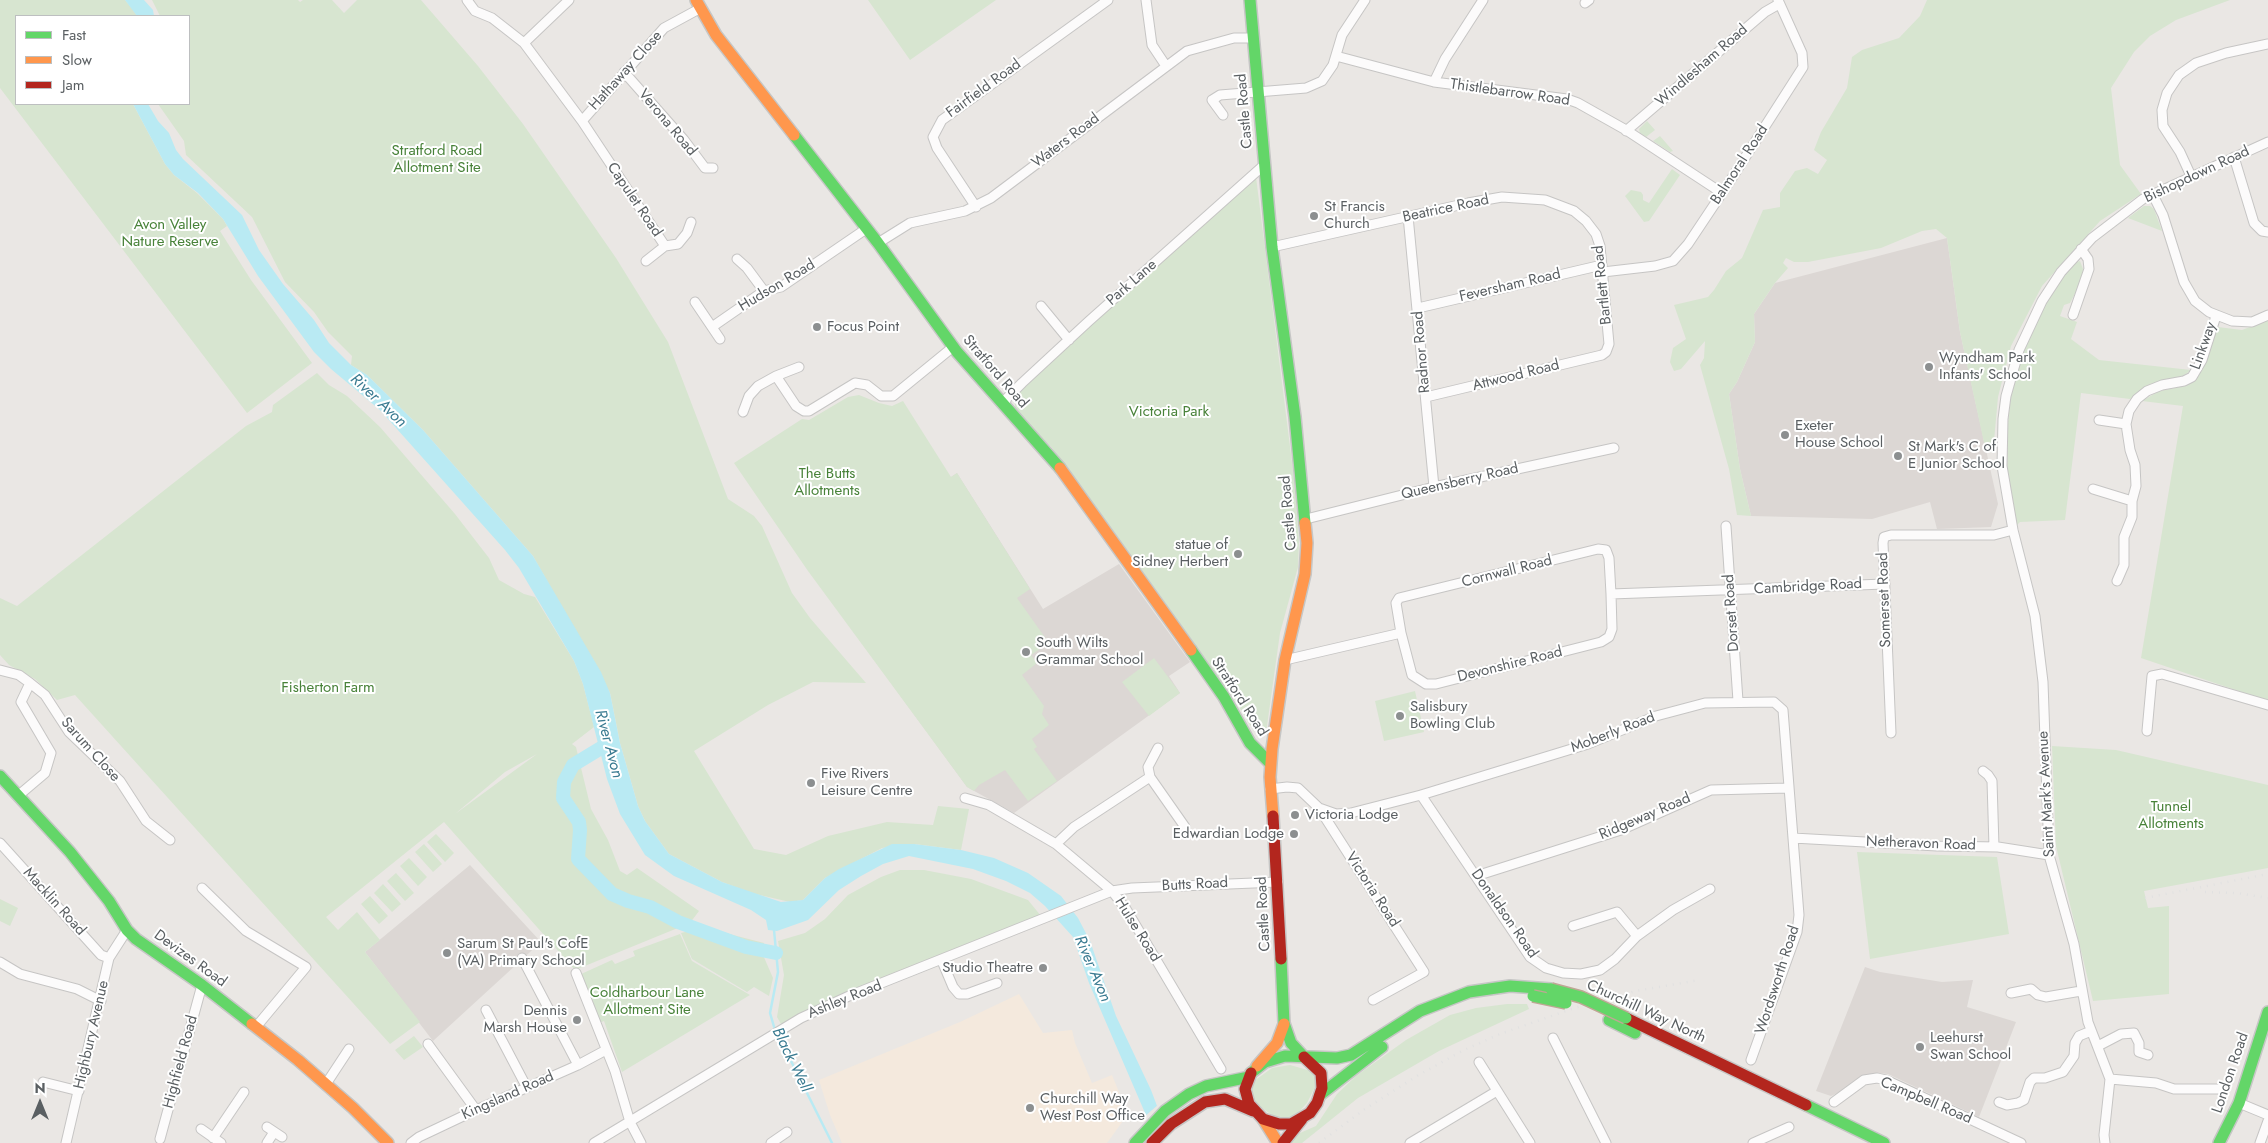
<!DOCTYPE html>
<style>
body{margin:0}
#map{position:relative;width:2268px;height:1143px;overflow:hidden;background:#eae7e4;font-family:Jost,sans-serif}
canvas{display:block}
.legend{position:absolute;left:15px;top:15px;width:175px;height:90px;box-sizing:border-box;background:#fff;border:1px solid #bdbfc0;margin:0;padding:6px 9px;list-style:none;font-size:15px;color:#5a5f62}
.legend li{display:flex;align-items:center;gap:10px;height:25px}
.legend b{width:25px;border:1px solid #bdbfc0}
.north{position:absolute;left:15px;top:1078px;width:50px;height:50px;-webkit-text-stroke:4px #fff;paint-order:stroke;rotate:0deg;font-size:14px;font-weight:700;line-height:20px;text-align:center;color:#5a5f62}
.north::after{content:'';display:block;margin:auto;width:18px;height:22px;background:#5a5f62;clip-path:polygon(50% 0,100% 100%,50% 72%,0 100%)}
</style>
<div id="map">
<canvas width="2268" height="1143"></canvas>
<ul class="legend">
<li><b style="height:6px;background:#63d668"></b>Fast</li>
<li><b style="height:6px;background:#ff974d"></b>Slow</li>
<li><b style="height:6px;background:#b3261e"></b>Jam</li>
</ul>
<div class="north">N</div>
</div>
<script>
const context = document.querySelector('canvas').getContext('2d');
context.lineJoin = 'round';
function paint(path, color) { context.fillStyle = color; context.fill(path, 'evenodd'); }
const poly = rows => new Path2D(rows.map(r => 'M' + r).join(''));
function trace(path, color, width, dash) { context.strokeStyle = color; context.lineWidth = width; context.lineCap = dash ? 'butt' : 'round'; context.setLineDash(dash || []); context.stroke(path); }
function drawText(font, color, halo, rows, align = 'center') {
  context.font = font + ' Jost,sans-serif'; context.lineWidth = 4; context.setLineDash([]); context.textBaseline = 'middle'; context.strokeStyle = halo; context.fillStyle = color; for (const [text, x, y, turn = 0] of rows) {
    context.save(); context.translate(x, y); context.rotate((+turn || 0) * Math.PI / 180); context.textAlign = isNaN(turn) ? turn : align; if (halo) context.strokeText(text, 0, 0); context.fillText(text, 0, 0); context.restore();
  }
}
const commercial = poly([
 [1019,994,1043,1033,1072,1030,1075,1043,1092,1083,1112,1075,1128,1114,1107,1143,842,1143,830,1115,819,1080,960,1022]
]);
const education = poly([
 [1947,238,1960,332,1998,504,1991,527,1937,529,1930,502,1872,519,1751,516,1740,469,1729,394,1737,382,1755,342,1754,314,1775,283],
 [957,473,1043,609,1119,564,1190,662,1169,676,1180,693,1014,813,967,787,809,571],
 [470,865,541,942,433,1041,365,952],
 [1865,967,1880,972,1942,982,1973,980,1967,1007,2016,1022,1979,1117,1888,1074,1878,1073,1854,1081,1842,1091,1831,1096,1816,1091]
]);
const green = poly([
 [0,0,125,0,133,9,137,16,16,16,16,104,133,104,165,164,174,175,197,193,223,219,227,226,220,231,251,280,312,363,247,413,0,88],
 [152,0,298,0,300,2,303,0,332,0,344,13,357,0,421,0,478,66,523,124,616,258,668,342,728,499,754,516,762,526,792,593,810,618,866,683,813,682,768,705,694,751,754,849,786,855,828,836,887,822,933,825,938,806,969,809,961,850,914,844,882,848,825,878,803,900,790,902,751,893,722,882,669,854,645,821,638,806,620,743,610,693,533,556,423,430,367,375,351,365,352,356,328,332,314,312,285,282,252,217,186,155,184,141,158,104,189,104,189,16,160,16],
 [868,0,996,0,910,60],
 [1927,0,2230,0,2176,20,2150,36,2134,52,2111,88,2120,165,2141,194,2100,221,2042,286,2011,346,1998,397,1993,452,1986,452,1960,332,1947,238,1936,229,1922,231,1881,248,1808,262,1794,262,1786,258,1783,263,1788,268,1775,283,1754,314,1755,342,1737,382,1729,394,1740,469,1751,516,1737,515,1729,469,1700,365,1704,358,1705,341,1681,369,1674,371,1670,362,1673,348,1686,339,1674,305,1708,297,1714,290,1726,271,1742,258,1763,210,1780,207,1780,193,1795,171,1807,168,1818,174,1827,160,1814,150,1821,132,1847,88,1852,57,1862,50,1899,38,1920,16],
 [1647,121,1655,130,1646,137,1640,133,1639,129],
 [1660,136,1673,151,1670,152,1653,141],
 [1672,169,1680,175,1649,221,1644,222,1625,196,1631,190,1641,192,1643,195,1643,200,1649,203],
 [1256,177,1295,486,1299,542,1298,567,1280,633,1266,733,1254,731,1236,702,1136,562,1052,448,1015,410,1015,394],
 [2144,206,2150,206,2154,209,2162,231,2128,218],
 [2080,261,2083,269,2082,280,2070,303,2064,305,2060,316,2077,322,2071,339,2099,360,2191,370,2182,377,2150,384,2130,399,2081,393,2065,520,2020,522,2017,525,2007,478,2008,423,2012,386,2022,354,2040,313,2062,278,2074,263],
 [2268,320,2268,701,2141,658,2183,406,2142,401,2159,391,2180,387,2195,380,2203,369,2208,339,2213,330,2218,327,2242,330],
 [317,373,329,385,347,396,380,427,455,514,489,558,499,580,524,594,535,597,574,661,583,684,594,727,572,744,576,747,591,809,608,840,620,871,627,875,637,868,699,911,690,923,575,970,444,822,326,917,338,930,357,912,380,940,365,952,420,1022,390,1044,75,695,57,700,35,679,9,665,0,655,0,598,17,606,246,426,272,412,273,405],
 [537,754,455,814,505,772],
 [859,395,879,403,892,406,903,401,951,477,957,473,1030,589,1017,598,1049,643,1031,655,1037,663,1022,675,1044,706,1042,714,1049,725,1032,739,1037,747,1034,749,1057,781,1028,801,1005,770,979,785,974,791,967,787,808,571,734,463,802,419,809,420,848,397],
 [1154,658,1180,693,1149,716,1122,682],
 [1415,691,1424,732,1384,741,1375,701],
 [2052,746,2116,750,2268,785,2268,868,2144,891,2148,908,2169,906,2169,994,2093,1001,2056,846],
 [436,834,454,853,445,862,427,842],
 [424,844,442,864,433,872,415,852],
 [1857,852,1997,857,2009,934,1870,959],
 [409,858,427,877,418,886,400,866],
 [900,870,924,870,971,879,1028,900,1041,916,813,1007,781,1024,777,1017,784,975,778,941,805,933,825,919,848,895,881,877],
 [396,873,414,893,405,901,387,881],
 [383,884,401,904,392,912,374,893],
 [370,896,388,916,379,924,361,904],
 [0,899,18,908,10,926,0,921],
 [697,929,710,929,764,943,763,955,773,978,769,996,754,987,747,992,692,959,681,933],
 [680,934,692,961,750,995,622,1072,604,1021,599,1023,579,975,612,960,615,964,635,956,633,951],
 [1507,1004,1527,1004,1529,1009,1439,1051,1358,1098,1302,1143,1288,1143,1300,1133,1316,1126,1337,1094,1356,1076,1406,1040,1450,1015,1476,1008],
 [414,1036,423,1047,404,1060,395,1050],
 [1290,1065,1311,1071,1315,1075,1315,1087,1307,1103,1296,1115,1290,1118,1275,1117,1256,1104,1251,1090,1254,1081,1272,1068]
]);
const water = poly([
 [125,0,144,0,153,10,154,16,137,16],
 [133,104,148,104,158,121,169,133,176,150,183,159,242,215,259,250,283,284,314,320,329,343,351,365,367,375,423,430,533,556,601,672,610,693,620,743,638,806,645,821,669,854,722,882,781,902,803,900,825,878,839,869,892,844,914,844,961,850,994,858,1028,873,1061,896,1078,918,1090,941,1116,1016,1151,1090,1171,1143,1158,1143,1089,983,1073,937,1045,906,1030,893,1006,881,973,869,909,856,883,864,861,876,839,890,808,920,777,931,768,930,766,920,751,910,674,876,645,855,620,814,607,779,583,684,574,661,519,568,505,550,380,410,331,369,314,352,258,276,223,219,198,193,174,175,165,164]
]);
const pier = poly([
 [1159,1104,1174,1142,1174,1143,1155,1143,1144,1117]
]);
const stream = poly([
 [774,930,778,972,770,1013,775,1030],
 [778,1035,832,1143]
]);
const river = poly([
 [606,745,573,765,564,782,563,798,579,822,580,830,578,859,612,894,628,901,650,907,678,922,746,947,776,953]
]);
const street = poly([
 [467,0,475,11,492,18,524,43,582,121,665,246,678,244,687,233,691,222],
 [1146,0,1152,45,1166,66],
 [1585,3,1589,0],
 [524,43,569,0],
 [1336,56,1434,82,1567,99,1578,103,1626,130,1722,193],
 [624,72,684,140,705,168,713,168],
 [1434,82,1445,59,1483,0],
 [1223,115,1212,100,1220,95,1306,88,1322,81,1333,65,1342,35,1365,0],
 [582,121,664,28,699,9],
 [1626,131,1765,12,1779,4],
 [2234,157,2254,223,2262,231,2268,232],
 [2191,176,2180,152,2163,126,2162,110,2167,93,2179,75,2196,63,2226,53,2268,44],
 [2153,195,2163,215,2184,282,2195,301,2209,312,2232,321,2252,322,2268,315],
 [976,207,937,148,933,137,942,120,1108,0],
 [1408,216,1434,487],
 [878,243,910,223,965,211,991,198,1187,51,1234,38,1252,38],
 [1272,247,1468,203,1502,197,1545,200,1574,211,1586,221,1596,234,1600,246,1609,344,1606,352,1602,355,1426,397],
 [737,259,747,268,764,291],
 [646,261,665,246],
 [1603,272,1655,266,1673,261,1688,244,1730,181,1803,67,1802,53,1778,0],
 [695,302,720,339],
 [1041,306,1069,340],
 [1418,308,1602,265],
 [2073,315,2089,269,2088,259,2081,249],
 [712,327,764,291,781,287,866,229],
 [776,376,796,406,804,411,809,411,855,383,867,385,881,396,893,396,953,347],
 [1004,405,1007,398,1022,383,1089,321,1264,165],
 [743,412,749,396,758,386,776,376,799,367],
 [2099,420,2126,424],
 [2093,489,2132,501],
 [1306,519,1434,487,1614,448],
 [1726,526,1738,701],
 [2117,581,2124,565,2124,537,2132,517,2132,501,2136,486,2135,465,2130,450,2126,424,2129,411,2137,399,2147,391,2162,385,2184,381,2192,377,2202,360,2216,316],
 [1401,633,1412,675,1426,684,1436,684,1601,642,1609,637,1612,629,1611,594],
 [1285,660,1401,633,1396,603,1399,598,1598,549,1606,550,1609,558,1611,594,1885,584],
 [0,670,19,675,30,683],
 [2147,731,2152,676,2162,674,2268,705],
 [1891,733,1883,543,1884,537,1891,535,1994,535,2013,530],
 [1983,771,1988,775,1992,781,1994,847],
 [1150,777,1148,767,1158,748],
 [1270,789,1287,787,1298,788,1319,808,1424,972,1373,1000],
 [19,795,45,773,51,753,21,702,30,683,45,695,69,732,120,781,146,821,170,840],
 [1421,795,1530,957,1546,968,1563,973,1581,974,1600,970,1615,959,1637,936,1673,910,1710,889],
 [965,798,989,805,1056,844,1112,891,1126,909,1221,1069],
 [1319,808,1336,814,1351,813,1421,795,1588,744,1656,716,1705,703,1774,702,1783,710,1799,915,1797,932,1751,1060],
 [1793,838,1937,846,1998,847,2049,855],
 [0,843,101,955,109,958],
 [1056,844,1074,827,1150,777,1185,827],
 [1476,876,1621,830,1711,790,1788,788],
 [202,888,246,931,306,967,256,1027],
 [1573,926,1617,912,1637,936],
 [522,958,578,1065],
 [942,961,953,987,959,994,967,994,997,983],
 [0,962,20,974,77,989,101,1001],
 [576,973,615,1071,630,1122,641,1143],
 [2011,993,2031,989,2038,995,2046,997,2081,991],
 [486,1010,526,1086],
 [1553,1038,1606,1143],
 [428,1044,476,1110],
 [2098,1046,2121,1034,2134,1033,2139,1043,2139,1052,2148,1055],
 [1479,1062,1530,1143],
 [2110,1079,2156,1083,2174,1089,2219,1089],
 [43,1082,79,1091],
 [326,1084,349,1049],
 [1834,1102,1864,1080,1877,1078,1886,1080,2021,1143],
 [1999,1102,2007,1105,2018,1103,2024,1100,2030,1082,2034,1078,2045,1078,2063,1072,2074,1056,2075,1043,2079,1036,2091,1031],
 [2239,1103,2268,1115],
 [267,1127,282,1137],
 [201,1129,221,1143],
 [213,1138,244,1092],
 [160,1139,202,985],
 [66,1143,109,958,127,930],
 [267,1143,274,1132],
 [411,1143,419,1137,476,1110,578,1065,606,1050],
 [594,1143,801,1018,849,996,1112,891,1132,888,1278,882],
 [771,1143,787,1132],
 [1410,1143,1497,1091],
 [1753,1143,1789,1127],
 [2105,1143,2104,1135,2110,1079,2088,1022,2074,944,2049,855,2043,682,2035,616,2013,530,2002,466,2003,419,2006,396,2019,350,2042,301,2061,272,2092,238,2143,199,2268,142],
 [2260,1143,2268,1121]
]);
const fast = poly([
 [1250,0,1272,247,1295,417,1305,523],
 [794,135,878,243,957,352,1060,468],
 [1191,650,1224,697,1250,743,1270,763],
 [0,776,70,852,109,901,127,930,136,939,202,985,252,1024],
 [1281,959,1284,1023,1291,1043,1304,1057],
 [1609,1020,1635,1033],
 [1251,1073,1265,1062,1285,1056,1337,1058,1351,1055,1420,1011,1469,992,1510,986,1551,989],
 [1320,1095,1382,1047],
 [1806,1105,1884,1143],
 [1135,1143,1165,1111,1189,1094,1206,1086,1249,1077],
 [2219,1143,2239,1103,2268,1012]
]);
const slow = poly([
 [696,0,716,35,794,135],
 [1060,468,1191,650],
 [1273,816,1270,777,1272,749,1285,660,1305,574,1307,543,1305,523],
 [252,1024,298,1060,353,1108,388,1143],
 [1257,1066,1277,1043,1284,1024],
 [1263,1119,1278,1143]
]);
const jam = poly([
 [1273,816,1281,959],
 [1626,1018,1806,1105],
 [1251,1073,1245,1089,1249,1104,1263,1119,1279,1124,1291,1124,1310,1113,1317,1103,1322,1088,1321,1073,1304,1057],
 [1152,1143,1171,1124,1205,1102,1225,1099,1253,1111],
 [1283,1143,1302,1119]
]);
const rail = poly([
 [2205,892,2237,893,2268,898],
 [2145,898,2268,874],
 [1319,1143,1365,1109,1417,1076,1464,1050,1500,1034,1586,1004,1636,991,1699,980]
]);
const fastBridge = poly([
 [1551,989,1581,997,1626,1018],
 [1533,996,1566,1003]
]);
const markers = [
 [1314,216,5,"#8c8f90"],
 [817,327,5,"#8c8f90"],
 [1929,367,5,"#8c8f90"],
 [1785,435,5,"#8c8f90"],
 [1898,456,5,"#8c8f90"],
 [1238,554,5,"#8c8f90"],
 [1026,652,5,"#8c8f90"],
 [1400,716,5,"#8c8f90"],
 [811,783,5,"#8c8f90"],
 [1295,815,5,"#8c8f90"],
 [1294,834,5,"#8c8f90"],
 [447,953,5,"#8c8f90"],
 [1043,968,5,"#8c8f90"],
 [577,1020,5,"#8c8f90"],
 [1920,1047,5,"#8c8f90"],
 [1030,1108,5,"#8c8f90"]
];
const streetNames = [
 ["Windlesham Road",1702,66,-41],
 ["Hathaway Close",626,71,-48],
 ["Fairfield Road",984,89,-36],
 ["Thistlebarrow Road",1510,93,8],
 ["Castle Road",1245,111,-95],
 ["Verona Road",667,123,50],
 ["Waters Road",1066,141,-37],
 ["Balmoral Road",1740,165,-57],
 ["Bishopdown Road",2197,175,-25],
 ["Capulet Road",634,200,56],
 ["Beatrice Road",1446,209,-12],
 ["Park Lane",1132,283,-41],
 ["Bartlett Road",1603,285,-96],
 ["Hudson Road",777,286,-31],
 ["Feversham Road",1510,286,-13],
 ["Linkway",2204,346,-70],
 ["Radnor Road",1422,352,-95],
 ["Stratford Road",995,372,49],
 ["Attwood Road",1516,376,-14],
 ["Queensberry Road",1460,482,-13],
 ["Castle Road",1289,513,-95],
 ["Cornwall Road",1507,572,-14],
 ["Cambridge Road",1808,587,-3],
 ["Somerset Road",1885,600,-92],
 ["Dorset Road",1732,613,-94],
 ["Devonshire Road",1510,665,-14],
 ["Stratford Road",1239,697,57],
 ["Moberly Road",1613,733,-21],
 ["Sarum Close",90,750,48],
 ["Saint Mark's Avenue",2047,794,-93],
 ["Ridgeway Road",1645,817,-23],
 ["Netheravon Road",1921,844,2],
 ["Butts Road",1195,885,-3],
 ["Victoria Road",1372,890,57],
 ["Macklin Road",54,902,48],
 ["Castle Road",1264,914,-93],
 ["Donaldson Road",1504,914,55],
 ["Hulse Road",1137,930,58],
 ["Devizes Road",190,959,36],
 ["Wordsworth Road",1778,980,-72],
 ["Ashley Road",845,1000,-22],
 ["Churchill Way North",1646,1012,25],
 ["Highbury Avenue",92,1035,-77],
 ["Highfield Road",181,1062,-75],
 ["London Road",2231,1073,-71],
 ["Kingsland Road",508,1096,-24],
 ["Campbell Road",1926,1101,23]
];
const parkNames = [
 ["Stratford Road",437,151],
 ["Allotment Site",437,168],
 ["Avon Valley",170,225],
 ["Nature Reserve",170,242],
 ["Victoria Park",1169,412],
 ["The Butts",827,474],
 ["Allotments",827,491],
 ["Fisherton Farm",328,688],
 ["Tunnel",2171,807],
 ["Allotments",2171,824],
 ["Coldharbour Lane",647,993],
 ["Allotment Site",647,1010]
];
const poiNames = [
 ["St Francis",1324,207],
 ["Church",1324,224],
 ["Focus Point",827,327],
 ["Wyndham Park",1939,358],
 ["Infants' School",1939,375],
 ["Exeter",1795,426],
 ["House School",1795,443],
 ["St Mark's C of",1908,447],
 ["E Junior School",1908,464],
 ["statue of",1228,545,"right"],
 ["Sidney Herbert",1228,562,"right"],
 ["South Wilts",1036,643],
 ["Grammar School",1036,660],
 ["Salisbury",1410,707],
 ["Bowling Club",1410,724],
 ["Five Rivers",821,774],
 ["Leisure Centre",821,791],
 ["Victoria Lodge",1305,815],
 ["Edwardian Lodge",1284,834,"right"],
 ["Sarum St Paul's CofE",457,944],
 ["(VA) Primary School",457,961],
 ["Studio Theatre",1033,968,"right"],
 ["Dennis",567,1011,"right"],
 ["Marsh House",567,1028,"right"],
 ["Leehurst",1930,1038],
 ["Swan School",1930,1055],
 ["Churchill Way",1040,1099],
 ["West Post Office",1040,1116]
];
const waterNames = [
 ["River Avon",378,401,43],
 ["River Avon",608,744,75],
 ["River Avon",1092,969,67],
 ["Black Well",791,1060,64]
];
paint(commercial, '#f4e9dd');
paint(education, '#dcd7d4');
paint(green, '#d7e5d0');
paint(water, '#b9eaf3');
paint(pier, '#eae7e4');
trace(stream, '#b9eaf3', 2.5);
trace(river, '#b9eaf3', 14);
trace(street, '#c6c5c4', 11);
trace(fast, '#c6c6c5', 14);
trace(slow, '#c6c6c5', 14);
trace(jam, '#c6c6c5', 14);
trace(street, '#fcfbfb', 9);
trace(fast, '#63d668', 11);
trace(slow, '#ff974d', 11);
trace(jam, '#b3261e', 11);
trace(rail, '#e1e1e1', 2.5, [1, 6]);
trace(fastBridge, '#bfa794', 14, []);
trace(fastBridge, '#63d668', 11);
for (const [x, y, r, color] of markers) { const dot = new Path2D(); dot.arc(x, y, r, 0, 2 * Math.PI); context.fillStyle = color; context.fill(dot); trace(dot, '#fff', 2); }
drawText('15px', '#5a5f62', '#fff', streetNames);
drawText('15px', '#488239', '#fff', parkNames);
drawText('15px', '#5a5f62', '#fff', poiNames, 'left');
drawText('italic 16px', '#3a7b91', '#fff', waterNames);
</script>
